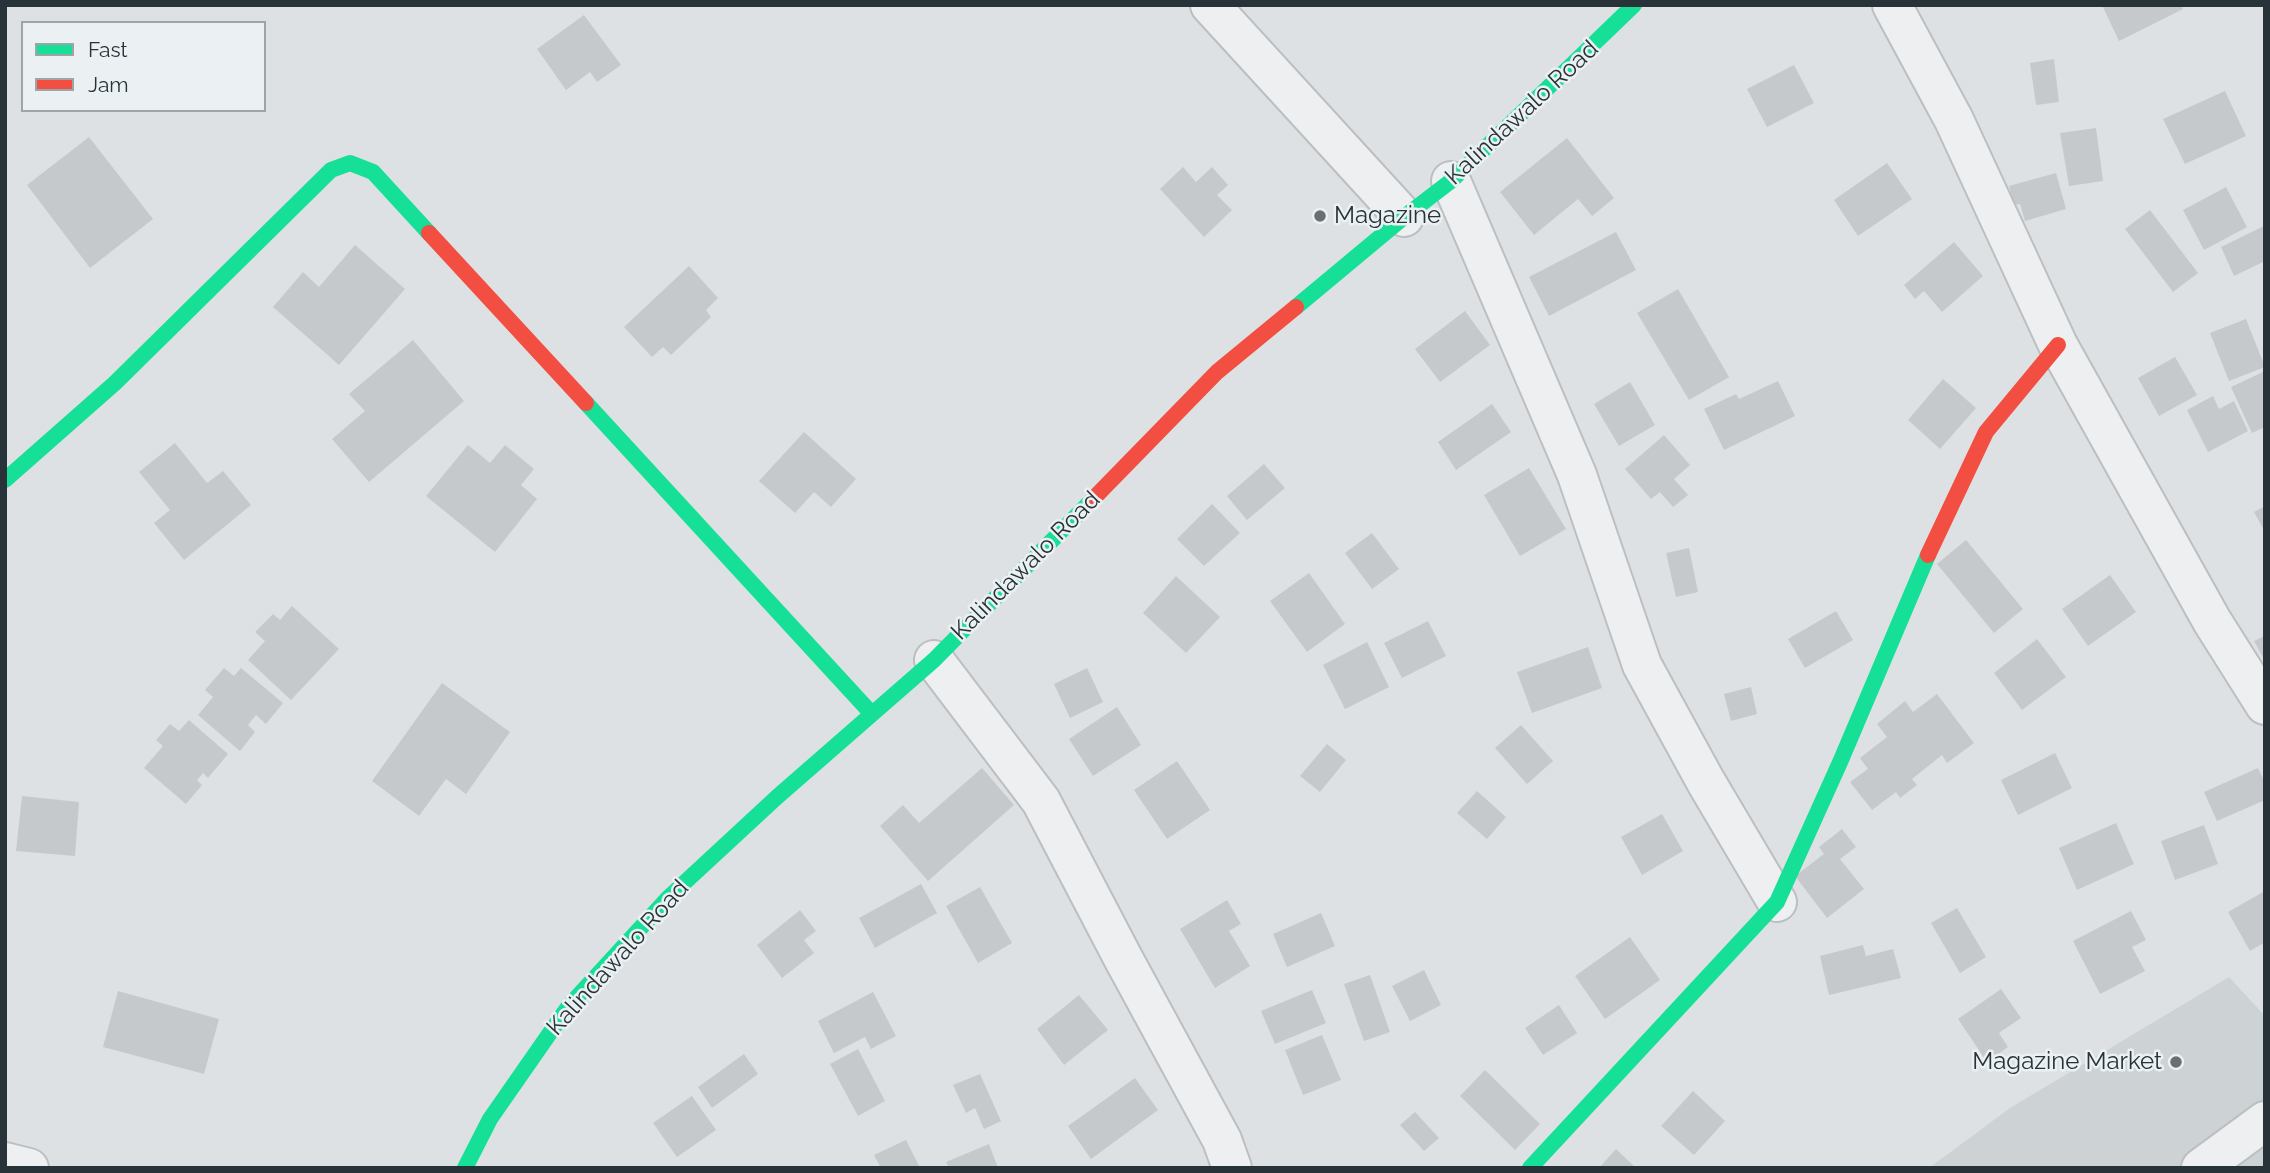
<!DOCTYPE html>
<style>
body{margin:0}
#map{position:relative;width:2270px;height:1173px;overflow:hidden;background:#dee1e3;font-family:Raleway,sans-serif}
canvas{display:block}
.frame{position:absolute;inset:0;border:7px solid #283339;pointer-events:none}
.legend{position:absolute;left:21px;top:21px;width:245px;height:91px;box-sizing:border-box;background:#ebf1f3;border:2px solid #9da5a9;margin:0;padding:9px 12px;list-style:none;font-size:21px;color:#283339}
.legend li{display:flex;align-items:center;gap:14px;height:35px}
.legend b{width:35px;border:2px solid #9da5a9}
</style>
<div id="map">
<canvas width="2270" height="1173"></canvas>
<div class="frame"></div>
<ul class="legend">
<li><b style="height:9px;background:#16e098"></b>Fast</li>
<li><b style="height:9px;background:#f24e42"></b>Jam</li>
</ul>
</div>
<script>
const context = document.querySelector('canvas').getContext('2d');
context.lineJoin = 'round';
function paint(path, color) { context.fillStyle = color; context.fill(path, 'evenodd'); }
const poly = rows => new Path2D(rows.map(r => 'M' + r).join(''));
function trace(path, color, width, dash) { context.strokeStyle = color; context.lineWidth = width; context.lineCap = dash ? 'butt' : 'round'; context.setLineDash(dash || []); context.stroke(path); }
function drawText(font, color, halo, rows, align = 'center') {
  context.font = font + ' Raleway,sans-serif'; context.lineWidth = 5; context.setLineDash([]); context.textBaseline = 'middle'; context.strokeStyle = halo; context.fillStyle = color; for (const [text, x, y, turn = 0] of rows) {
    context.save(); context.translate(x, y); context.rotate((+turn || 0) * Math.PI / 180); context.textAlign = isNaN(turn) ? turn : align; if (halo) context.strokeText(text, 0, 0); context.fillText(text, 0, 0); context.restore();
  }
}
const built = poly([
 [2229,977,2265,1016,2265,1168,1929,1168,2010,1108]
]);
const building = poly([
 [2102,5,2181,5,2183,9,2119,41],
 [584,15,621,65,597,82,590,72,566,90,537,49],
 [2054,59,2059,102,2036,105,2030,63],
 [1794,65,1814,103,1767,127,1747,89],
 [2225,91,2246,136,2185,164,2163,119],
 [2096,128,2103,181,2069,186,2060,133],
 [89,137,153,219,90,268,27,185],
 [1567,138,1614,198,1592,216,1578,199,1534,235,1500,192],
 [1887,163,1912,199,1858,236,1834,200],
 [1183,167,1196,182,1212,167,1228,185,1217,195,1232,210,1204,237,1160,189],
 [2056,173,2066,209,2025,221,2020,204,2014,205,2009,186],
 [2226,187,2247,227,2204,250,2183,210],
 [2150,210,2198,273,2173,292,2125,229],
 [2264,226,2265,261,2234,276,2221,247],
 [1616,232,1636,270,1549,316,1529,277],
 [1954,242,1983,276,1942,312,1924,291,1915,299,1904,285],
 [355,245,405,289,339,365,273,307,303,272,319,287],
 [689,266,718,298,706,310,711,317,671,355,663,347,652,357,624,327],
 [1678,289,1729,377,1689,400,1637,313],
 [1465,311,1490,345,1440,382,1415,349],
 [2246,319,2265,367,2229,381,2210,333],
 [413,340,464,401,369,482,332,439,365,411,349,394],
 [2175,357,2197,395,2159,416,2138,378],
 [2265,371,2265,427,2252,433,2231,387],
 [1943,379,1976,408,1940,449,1908,420],
 [1778,381,1795,416,1724,450,1704,409,1736,394,1739,399],
 [1630,382,1655,425,1619,446,1594,404],
 [2213,396,2219,409,2234,401,2248,431,2208,452,2187,410],
 [1492,404,1511,432,1456,470,1438,442],
 [804,432,856,479,831,507,814,492,795,513,759,481],
 [1664,435,1690,465,1674,479,1688,495,1673,507,1660,492,1651,499,1625,469],
 [175,443,207,483,223,471,251,505,184,560,154,523,170,510,139,472],
 [468,445,490,463,505,445,534,469,521,485,537,499,495,552,426,496],
 [1264,464,1285,488,1247,520,1227,496],
 [1529,468,1566,529,1520,556,1484,495],
 [1212,504,1240,533,1204,566,1177,539],
 [2265,506,2265,532,2254,512],
 [1372,533,1399,569,1372,589,1345,553],
 [1966,540,2023,609,1994,633,1937,564],
 [1689,548,1698,592,1676,597,1666,553],
 [1309,573,1345,624,1307,652,1270,601],
 [2110,575,2136,612,2088,646,2062,609],
 [1176,576,1220,617,1186,653,1143,613],
 [292,606,339,649,291,700,248,660,265,641,255,632,273,614,280,620],
 [1836,611,1853,640,1805,668,1788,639],
 [1428,621,1446,656,1402,678,1384,643],
 [2265,636,2265,661,2254,641],
 [2037,639,2066,677,2022,710,1994,673],
 [1367,642,1389,687,1345,709,1323,665],
 [1588,647,1602,688,1532,713,1517,672],
 [224,668,234,676,241,668,283,703,266,724,256,715,248,725,255,732,240,751,198,715,213,697,205,690],
 [1087,668,1103,702,1070,718,1054,684],
 [442,683,510,732,466,794,446,779,419,816,372,781],
 [1751,687,1757,714,1731,721,1724,694],
 [1937,694,1974,743,1947,763,1942,755,1912,779,1917,785,1900,798,1896,792,1872,810,1850,782,1868,769,1860,758,1887,737,1877,724,1905,701,1913,712],
 [1117,707,1141,745,1093,776,1069,739],
 [189,720,228,754,208,778,203,773,197,780,202,785,186,804,144,768,163,746,156,740,170,724,179,731],
 [1521,725,1553,761,1527,784,1495,748],
 [1327,744,1346,760,1320,792,1300,776],
 [2055,753,2072,788,2018,815,2001,780],
 [1177,761,1210,810,1167,839,1134,790],
 [982,768,1014,805,928,881,880,826,903,805,919,823],
 [2258,768,2265,783,2265,800,2217,821,2204,792],
 [1477,791,1506,817,1487,839,1457,813],
 [22,796,79,802,75,856,16,851],
 [1662,814,1683,851,1642,875,1621,837],
 [2116,823,2134,864,2077,890,2059,848],
 [2204,825,2218,864,2175,880,2161,841],
 [1842,829,1856,847,1840,859,1864,889,1827,918,1795,876,1824,854,1819,847],
 [921,884,937,913,875,948,859,918],
 [980,887,1012,943,978,963,946,906],
 [2265,891,2265,942,2250,951,2228,912],
 [1227,900,1241,924,1229,931,1250,966,1215,988,1180,929],
 [1957,908,1986,957,1960,973,1931,923],
 [800,910,816,931,804,940,814,953,782,978,757,945],
 [2131,911,2146,940,2132,947,2145,971,2100,994,2073,941],
 [1321,913,1335,946,1287,967,1273,934],
 [1630,937,1660,980,1605,1019,1575,976],
 [1863,945,1866,956,1893,949,1901,978,1829,995,1820,956],
 [1424,970,1441,1005,1410,1021,1392,986],
 [1370,975,1390,1032,1364,1041,1344,984],
 [2001,989,2021,1018,1999,1033,2008,1047,1987,1062,1958,1019],
 [1312,990,1326,1023,1275,1044,1261,1011],
 [118,991,219,1019,204,1074,103,1047],
 [873,992,896,1036,871,1049,865,1037,834,1053,818,1021],
 [1079,995,1108,1030,1064,1065,1037,1029],
 [1559,1005,1577,1033,1543,1055,1525,1028],
 [1322,1035,1341,1080,1303,1095,1285,1050],
 [858,1049,885,1101,858,1116,830,1064],
 [744,1054,758,1074,712,1108,698,1087],
 [1485,1070,1540,1124,1515,1150,1460,1096],
 [980,1074,1001,1121,984,1129,975,1108,966,1113,953,1085],
 [1135,1078,1158,1110,1091,1159,1068,1126],
 [1693,1091,1725,1121,1694,1155,1661,1126],
 [692,1096,716,1130,677,1157,653,1123],
 [1415,1112,1439,1138,1424,1151,1400,1125],
 [906,1140,920,1168,881,1168,874,1155],
 [989,1144,998,1168,949,1168,946,1162],
 [1616,1149,1636,1168,1599,1168]
]);
const street = poly([
 [1210,5,1404,217],
 [1892,5,1954,120,2058,345,2212,621,2265,705],
 [1451,181,1577,475,1642,665,1706,782,1777,902],
 [934,660,1041,801,1123,958,1222,1140,1232,1168],
 [5,1162,29,1168],
 [2201,1168,2265,1121]
]);
const fast = poly([
 [1296,307,1404,217,1451,181,1634,5],
 [586,403,872,714],
 [5,480,115,383,331,170,350,163,373,172,429,233],
 [465,1168,490,1119,568,1007,669,897,777,797,934,660,1093,499],
 [1530,1168,1777,902,1841,760,1928,555]
]);
const jam = poly([
 [429,233,586,403],
 [1093,499,1217,372,1296,307],
 [1928,555,1986,432,2058,345]
]);
const markers = [
 [1320,216,7,"#687074"],
 [2176,1062,7,"#687074"]
];
const streetNames = [
 ["Kalindawalo Road",1522,113,-43],
 ["Kalindawalo Road",1026,566,-45],
 ["Kalindawalo Road",618,958,-48]
];
const poiNames = [
 ["Magazine",1334,216],
 ["Magazine Market",2162,1062,"right"]
];
paint(built, '#cdd2d5');
paint(building, '#c6c9cb');
trace(street, '#bcbfc1', 42);
trace(street, '#edeff0', 38);
trace(fast, '#16e098', 16);
trace(jam, '#f24e42', 16);
for (const [x, y, r, color] of markers) { const dot = new Path2D(); dot.arc(x, y, r, 0, 2 * Math.PI); context.fillStyle = color; context.fill(dot); trace(dot, '#ebf1f3', 2.5); }
drawText('24px', '#283339', '#ebf1f3', streetNames);
drawText('24px', '#283339', '#ebf1f3', poiNames, 'left');
</script>
